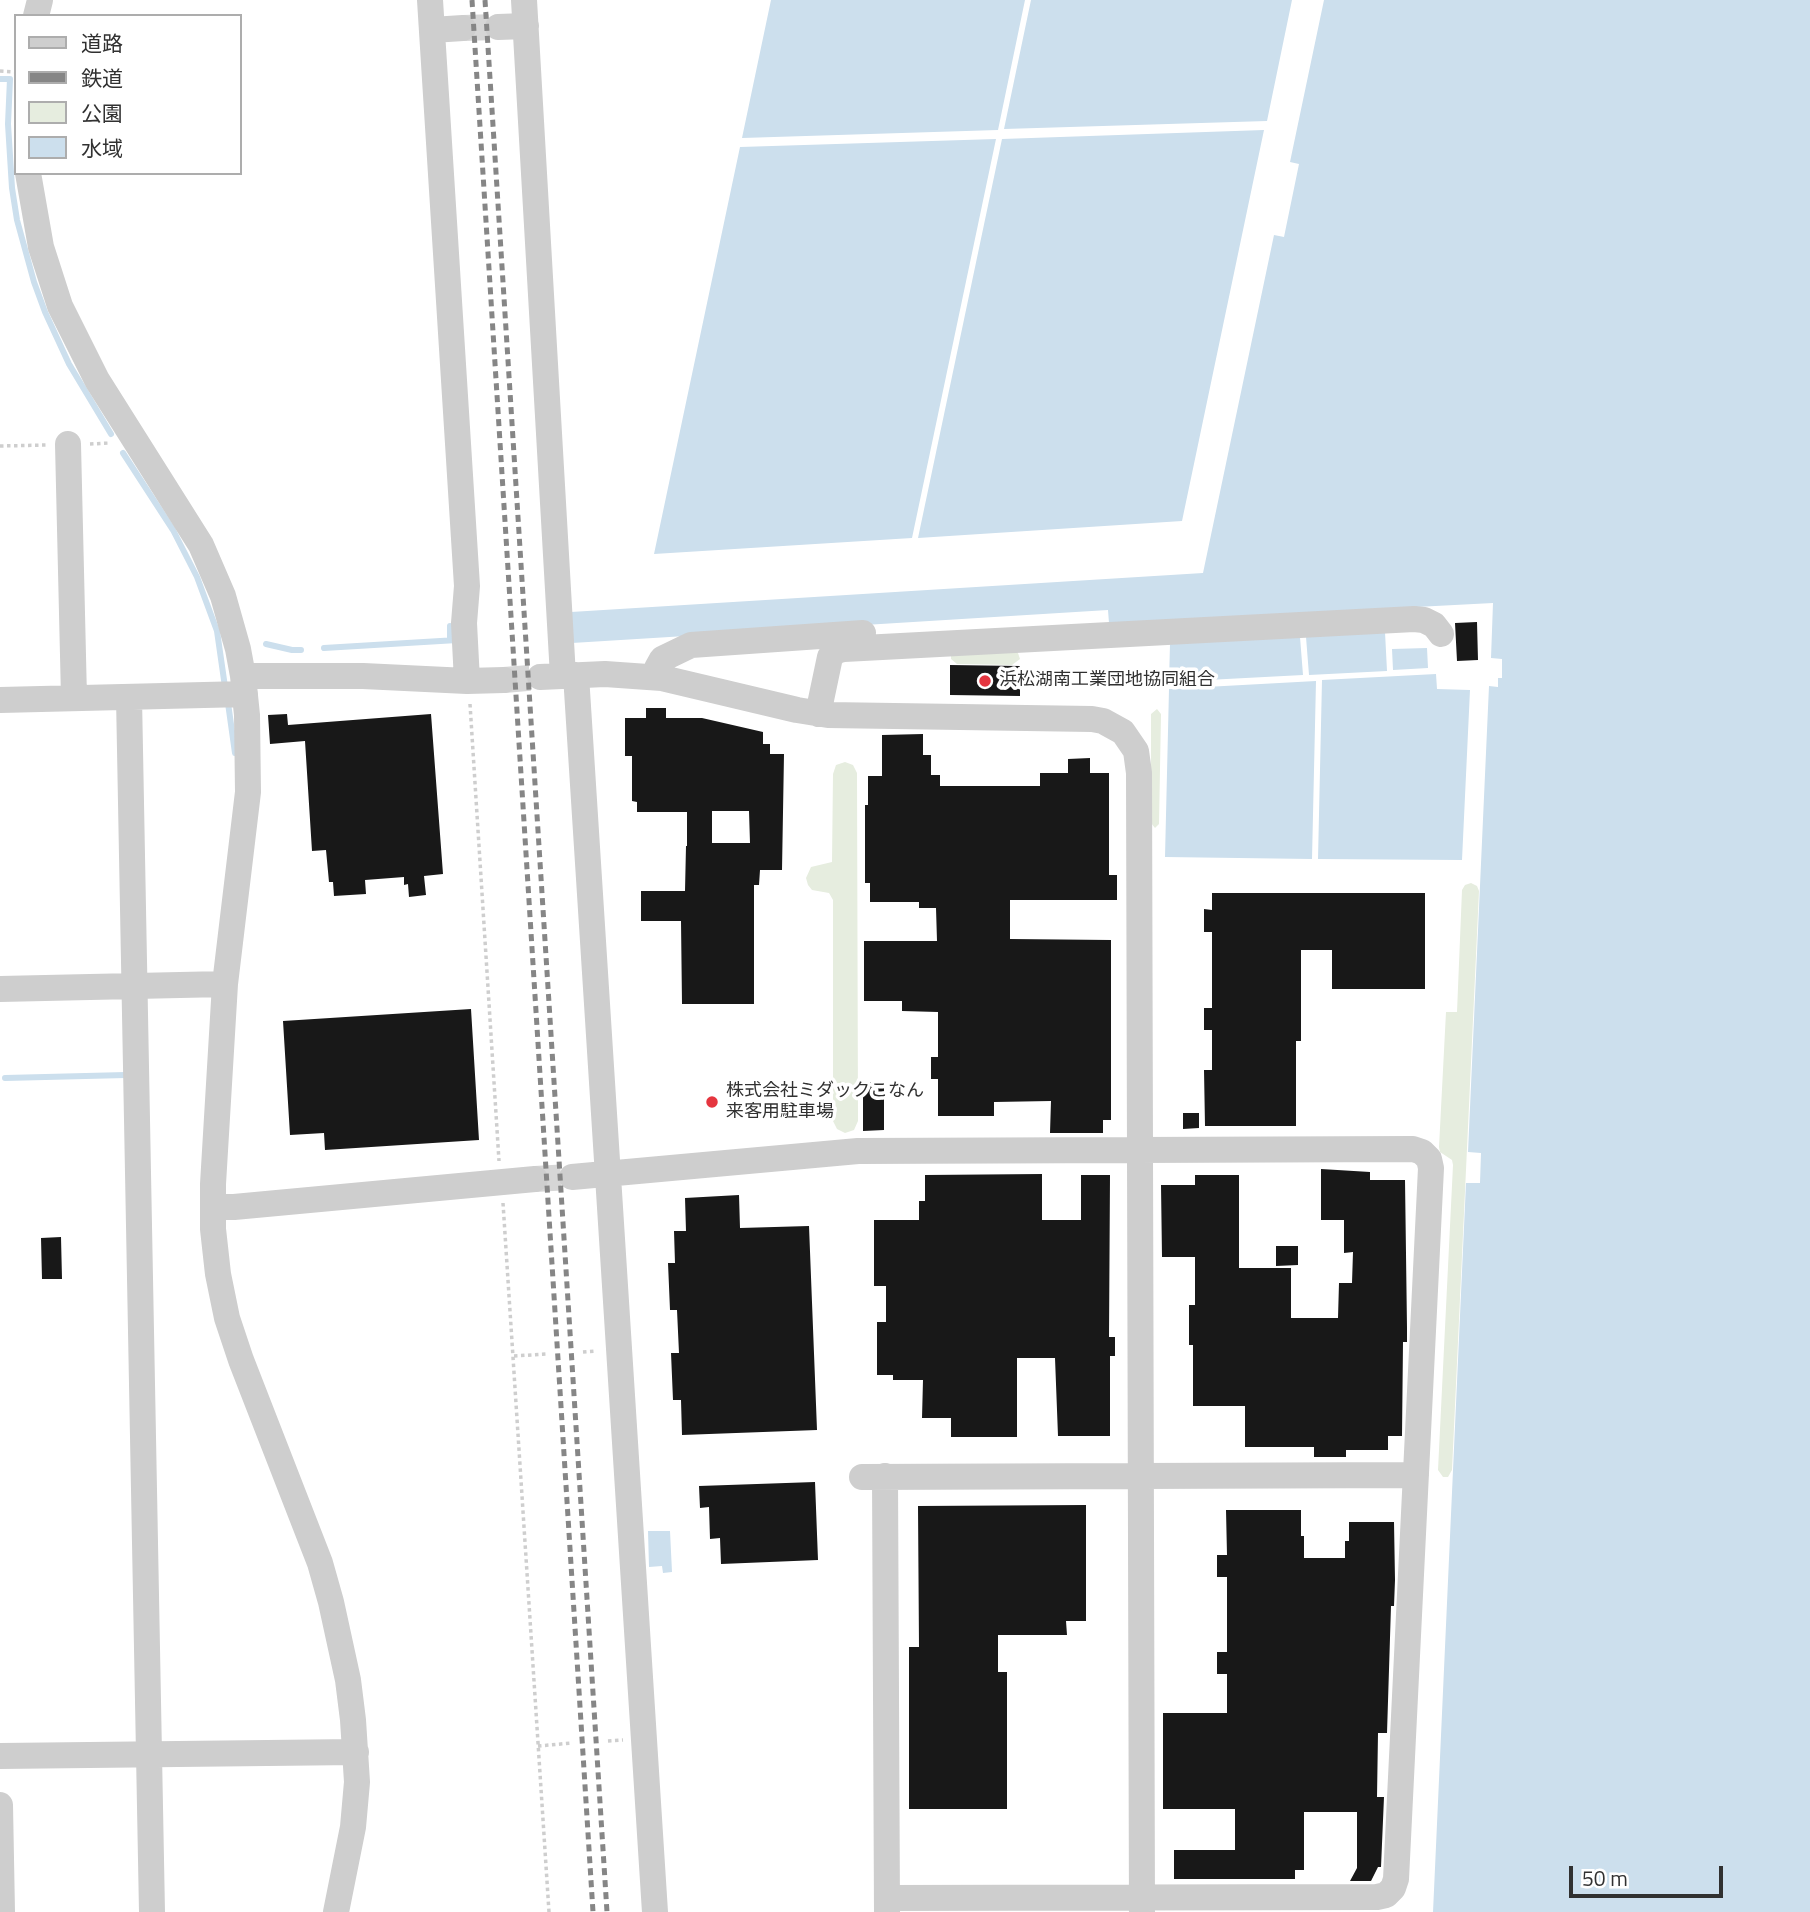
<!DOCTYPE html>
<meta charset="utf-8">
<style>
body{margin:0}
#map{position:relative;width:1810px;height:1912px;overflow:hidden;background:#fff;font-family:"Titillium Web","Noto Sans JP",sans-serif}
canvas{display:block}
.legend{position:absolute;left:14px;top:14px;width:228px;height:161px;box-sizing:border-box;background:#fff;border:2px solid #adadad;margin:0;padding:9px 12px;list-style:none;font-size:21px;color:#313131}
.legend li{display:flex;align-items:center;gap:14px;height:35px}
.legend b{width:35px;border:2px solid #adadad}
.scale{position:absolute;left:1569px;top:1866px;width:154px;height:32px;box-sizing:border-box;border:4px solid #313131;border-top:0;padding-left:9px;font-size:21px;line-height:24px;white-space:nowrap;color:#313131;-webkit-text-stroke:5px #fff;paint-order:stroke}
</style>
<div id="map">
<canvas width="1810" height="1912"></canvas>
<ul class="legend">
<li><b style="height:9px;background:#cecece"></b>道路</li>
<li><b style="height:9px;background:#868686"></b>鉄道</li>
<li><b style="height:19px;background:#e6eddf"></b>公園</li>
<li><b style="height:19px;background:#ccdfed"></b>水域</li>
</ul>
<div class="scale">50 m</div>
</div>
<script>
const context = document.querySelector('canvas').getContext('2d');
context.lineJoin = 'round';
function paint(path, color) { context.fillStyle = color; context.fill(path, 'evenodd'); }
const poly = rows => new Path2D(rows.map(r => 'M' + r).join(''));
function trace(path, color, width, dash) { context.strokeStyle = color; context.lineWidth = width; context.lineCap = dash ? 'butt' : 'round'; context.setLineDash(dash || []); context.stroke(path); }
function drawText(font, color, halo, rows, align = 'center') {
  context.font = font + ' "Titillium Web","Noto Sans JP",sans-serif'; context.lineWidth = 7; context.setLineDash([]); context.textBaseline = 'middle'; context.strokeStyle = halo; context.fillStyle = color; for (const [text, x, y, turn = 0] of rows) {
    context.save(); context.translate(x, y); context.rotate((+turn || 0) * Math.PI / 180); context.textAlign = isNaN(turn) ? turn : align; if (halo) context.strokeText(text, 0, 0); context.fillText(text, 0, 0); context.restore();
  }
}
const green = poly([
 [1017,650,1020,659,1012,665,957,664,951,659,951,655],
 [1157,709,1161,714,1159,824,1155,828,1151,823,1151,714],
 [845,762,853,765,857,773,858,1121,854,1130,845,1133,837,1129,833,1121,833,900,829,893,812,890,808,885,806,878,811,867,832,862,833,774,836,765],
 [1471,883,1477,886,1479,891,1452,1470,1448,1477,1443,1477,1438,1470,1453,1165,1452,1160,1440,1152,1439,1147,1446,1012,1457,1012,1462,890,1465,885]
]);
const water = poly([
 [771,0,1025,0,998,130,742,138],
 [1031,0,1292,0,1267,121,1004,129],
 [1324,0,1810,0,1810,1912,1433,1912,1466,1183,1480,1183,1481,1153,1468,1152,1489,686,1498,687,1498,678,1502,678,1502,659,1491,658,1493,603,1109,623,1108,610,572,643,571,612,1203,573,1274,235,1284,237,1299,164,1290,162],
 [1264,130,1182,521,918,538,1002,139],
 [996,139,912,538,654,554,740,147],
 [1385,632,1387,671,1309,675,1306,637],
 [1300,637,1303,675,1169,682,1170,644],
 [1427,648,1428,668,1393,670,1392,649],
 [1436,674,1437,689,1470,690,1462,860,1318,859,1322,680],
 [1316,681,1312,859,1165,857,1169,689],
 [648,1531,670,1531,672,1572,663,1573,662,1566,649,1567]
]);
const stream = poly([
 [0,79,10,79,8,124,12,188,17,220,34,282,45,312,69,364,111,434],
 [123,453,173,530,197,577,217,631,225,687],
 [450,626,450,640],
 [266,644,292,650,301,650],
 [324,648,457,640],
 [228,703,235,753],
 [5,1078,126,1075]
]);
const building = poly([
 [1477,622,1478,660,1457,661,1455,623],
 [950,665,1020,666,1020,696,950,695],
 [646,708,666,708,666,718,702,718,763,732,763,744,770,744,770,754,784,754,782,870,760,870,759,885,754,885,754,1004,682,1004,681,921,641,921,641,891,685,891,686,846,687,846,687,812,637,812,637,802,632,801,632,756,625,756,625,718,646,718],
 [712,811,749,811,750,843,712,843],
 [287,714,288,725,431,714,443,874,424,876,426,895,409,897,408,884,404,885,404,877,365,880,366,894,334,896,333,882,329,882,326,850,312,851,305,741,270,744,268,715],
 [923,734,923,755,931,755,931,775,940,775,940,786,1040,786,1040,773,1068,773,1068,759,1090,758,1090,773,1109,773,1109,875,1117,875,1117,900,1010,900,1010,939,1111,940,1111,1120,1103,1120,1103,1133,1050,1133,1051,1101,994,1102,994,1116,938,1116,938,1079,931,1079,931,1057,938,1057,938,1012,902,1011,902,1001,864,1001,864,941,937,941,936,908,919,908,919,902,870,902,870,883,865,883,865,805,868,805,868,776,882,776,882,735],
 [1212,893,1425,893,1425,989,1332,989,1332,950,1301,950,1301,1041,1296,1041,1296,1126,1205,1126,1204,1070,1212,1070,1212,1030,1204,1030,1204,1008,1212,1008,1212,932,1204,932,1204,909,1212,910],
 [471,1009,479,1140,325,1150,324,1133,290,1135,283,1021],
 [863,1082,884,1082,884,1130,863,1131],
 [1183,1113,1199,1113,1199,1128,1183,1129],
 [1321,1169,1370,1172,1370,1180,1405,1180,1407,1328,1407,1342,1403,1342,1402,1436,1388,1436,1388,1450,1346,1450,1346,1457,1314,1457,1314,1447,1245,1447,1245,1406,1193,1406,1193,1345,1189,1345,1189,1305,1195,1305,1195,1257,1162,1257,1161,1185,1195,1185,1195,1175,1239,1175,1239,1268,1291,1268,1291,1318,1338,1318,1339,1283,1352,1283,1353,1252,1344,1253,1344,1220,1321,1220],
 [1042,1174,1042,1220,1081,1220,1081,1175,1110,1175,1109,1337,1115,1337,1115,1356,1110,1356,1110,1436,1058,1436,1055,1358,1017,1358,1017,1437,951,1437,951,1418,922,1418,923,1380,893,1380,893,1375,877,1375,877,1322,886,1322,886,1286,874,1286,874,1220,919,1220,919,1201,925,1201,925,1175],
 [739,1195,740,1228,809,1226,817,1430,682,1435,681,1400,673,1400,671,1353,679,1353,677,1310,670,1310,668,1263,675,1263,674,1231,686,1231,685,1198],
 [61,1237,62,1279,42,1279,41,1238],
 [1276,1246,1298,1246,1298,1265,1276,1266],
 [815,1482,818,1560,721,1564,720,1538,710,1539,709,1507,700,1508,699,1486],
 [1086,1505,1086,1621,1066,1621,1067,1635,998,1635,998,1672,1007,1672,1007,1809,909,1809,909,1647,919,1647,918,1506],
 [1226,1510,1301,1510,1301,1536,1304,1536,1304,1558,1345,1558,1345,1541,1349,1541,1349,1522,1394,1522,1395,1580,1394,1606,1391,1606,1387,1733,1378,1733,1377,1797,1384,1797,1381,1867,1378,1867,1371,1881,1350,1881,1357,1868,1357,1812,1304,1812,1304,1870,1295,1870,1295,1879,1174,1879,1174,1850,1235,1850,1235,1809,1163,1809,1163,1713,1227,1713,1227,1674,1217,1674,1217,1652,1227,1652,1227,1577,1217,1577,1217,1555,1227,1555]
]);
const minorTunnel = poly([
 [463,28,498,27],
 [504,680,540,677],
 [535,1179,572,1177]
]);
const path = poly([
 [0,71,16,72],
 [90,444,110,443],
 [0,446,47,445],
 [470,704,499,1161],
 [503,1203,549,1912],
 [583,1352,596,1351],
 [514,1356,547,1354],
 [608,1741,623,1740],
 [538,1746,572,1743]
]);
const minor = poly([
 [430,0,467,586,464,623,467,681],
 [524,0,563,676],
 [36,16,40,0],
 [498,27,526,26],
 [432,30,463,28],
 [28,173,41,247,60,306,97,380,201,545,223,596,238,649,243,676,247,715,248,792,225,984,213,1184,213,1229,218,1274,227,1318,241,1360,320,1563,331,1602,348,1680,353,1720,357,1782,353,1827,336,1912],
 [68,444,74,698],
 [576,675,655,1912],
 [243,676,363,676,467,681,504,680],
 [540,677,605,674,662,678,797,710,828,715,1092,719,1103,721,1123,732,1136,751,1139,773,1142,1912],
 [656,677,657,668,662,659,691,645,863,633],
 [129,697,152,1912],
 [0,700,245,694],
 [818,714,830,657,836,651,844,649,1414,619,1424,620,1434,625,1441,634],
 [0,989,225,984],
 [572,1177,858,1151,1413,1149,1422,1152,1429,1159,1431,1168,1396,1879,1393,1888,1386,1895,1377,1897,887,1898],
 [213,1207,234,1207,535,1179],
 [885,1476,887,1912],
 [862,1477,1416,1475],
 [0,1756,356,1752],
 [0,1805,2,1912]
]);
const rail = poly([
 [472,0,593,1912],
 [485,0,607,1912]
]);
const markers = [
 [985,681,7,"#e5353f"],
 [712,1102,7,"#e5353f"]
];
const poiNames = [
 ["浜松湖南工業団地協同組合",999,681],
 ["株式会社ミダックこなん",726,1092],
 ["来客用駐車場",726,1113]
];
paint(green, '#e6eddf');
paint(water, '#ccdfed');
trace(stream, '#ccdfed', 6);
paint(building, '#181818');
trace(minorTunnel, '#d6d6d6', 26, [26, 13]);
trace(path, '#cecece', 3.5, [3.5, 3.5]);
trace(minor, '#cecece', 26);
trace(rail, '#868686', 5, [7, 5]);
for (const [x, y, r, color] of markers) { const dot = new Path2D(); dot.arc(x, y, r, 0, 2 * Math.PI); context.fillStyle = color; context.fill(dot); trace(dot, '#fff', 2.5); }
drawText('18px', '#313131', '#fff', poiNames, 'left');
</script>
